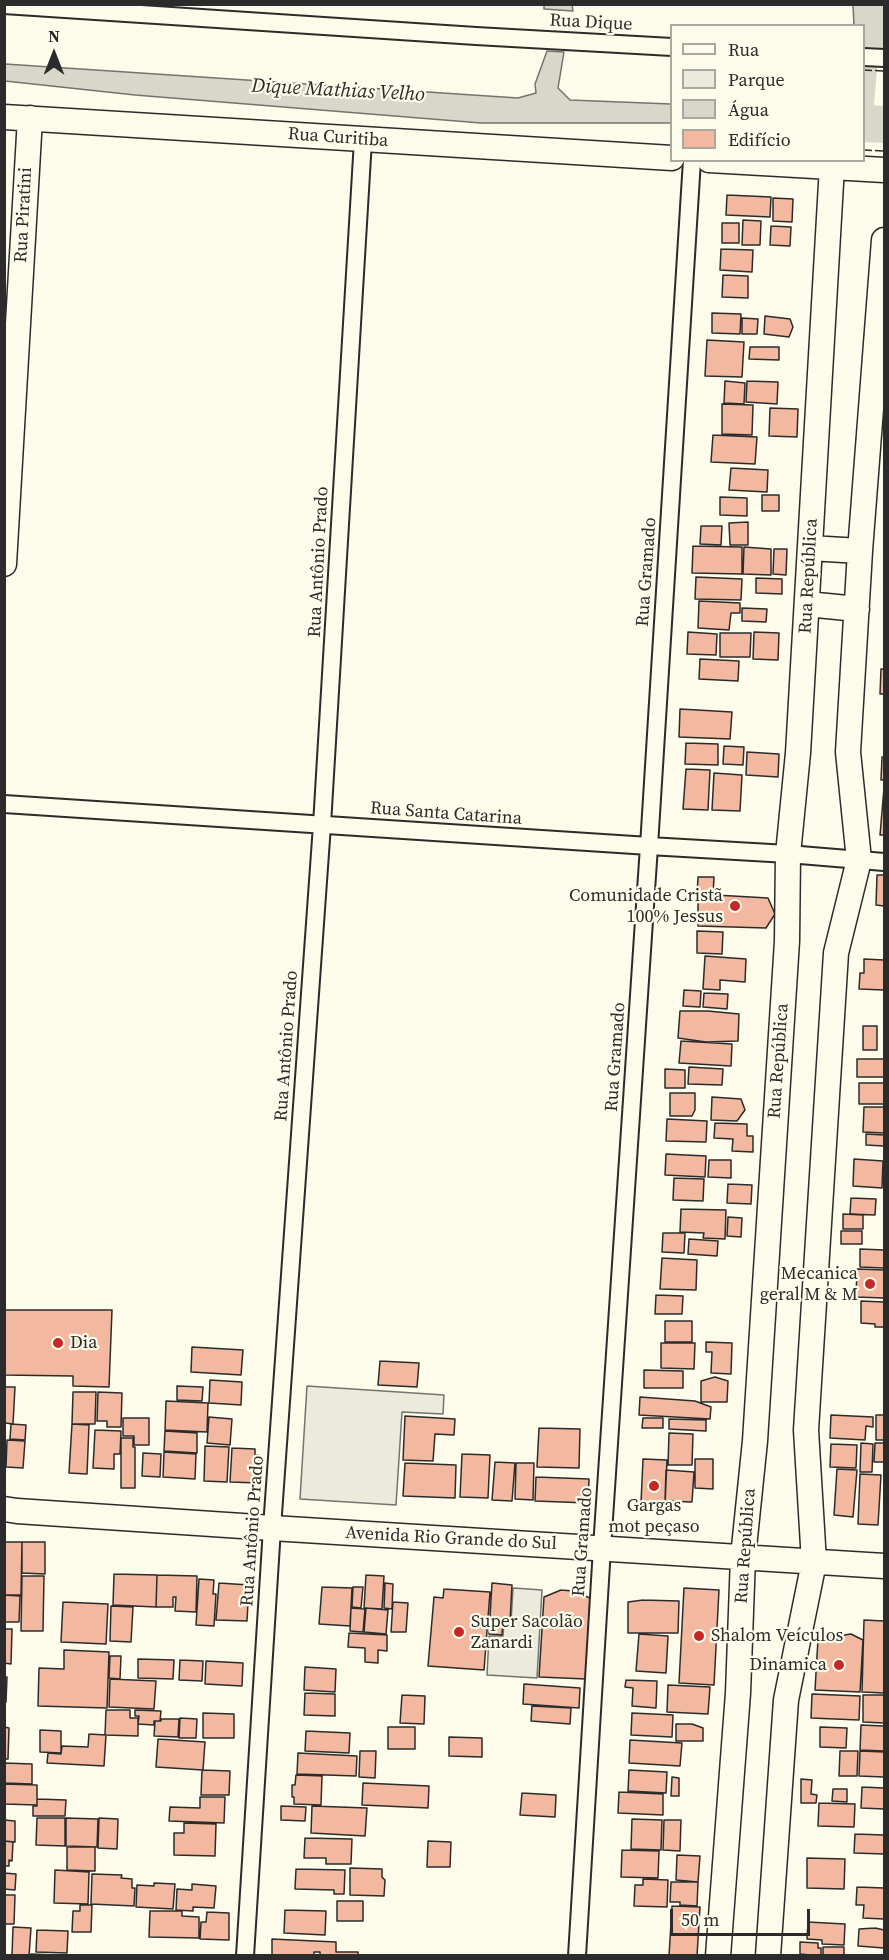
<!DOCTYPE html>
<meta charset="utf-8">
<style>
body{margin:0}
#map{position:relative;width:889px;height:1960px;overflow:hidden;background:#fdfbea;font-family:"Source Serif 4",serif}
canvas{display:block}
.frame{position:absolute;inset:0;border:6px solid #2b2b2b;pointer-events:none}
.legend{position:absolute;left:670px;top:24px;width:195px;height:138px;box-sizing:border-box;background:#fdfbea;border:2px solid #a9a89e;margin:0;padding:8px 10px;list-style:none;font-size:18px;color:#2b2b2b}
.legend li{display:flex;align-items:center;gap:12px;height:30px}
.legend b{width:30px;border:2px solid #a9a89e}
.north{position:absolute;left:24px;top:24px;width:60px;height:60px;-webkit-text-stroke:4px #fdfbea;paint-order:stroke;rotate:0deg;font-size:16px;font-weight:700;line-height:24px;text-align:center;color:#2b2b2b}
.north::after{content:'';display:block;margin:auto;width:21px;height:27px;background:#2b2b2b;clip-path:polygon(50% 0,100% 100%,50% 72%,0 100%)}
.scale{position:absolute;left:670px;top:1909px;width:140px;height:27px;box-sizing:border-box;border:3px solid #2b2b2b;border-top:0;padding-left:8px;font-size:18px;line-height:21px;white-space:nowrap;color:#2b2b2b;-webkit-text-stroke:4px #fdfbea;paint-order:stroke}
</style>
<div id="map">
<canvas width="889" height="1960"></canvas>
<div class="frame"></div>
<ul class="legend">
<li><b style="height:8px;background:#fdfbea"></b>Rua</li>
<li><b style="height:16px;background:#ecebdb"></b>Parque</li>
<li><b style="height:16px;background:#d8d7c9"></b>Água</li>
<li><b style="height:16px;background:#f2b8a0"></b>Edifício</li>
</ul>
<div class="north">N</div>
<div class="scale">50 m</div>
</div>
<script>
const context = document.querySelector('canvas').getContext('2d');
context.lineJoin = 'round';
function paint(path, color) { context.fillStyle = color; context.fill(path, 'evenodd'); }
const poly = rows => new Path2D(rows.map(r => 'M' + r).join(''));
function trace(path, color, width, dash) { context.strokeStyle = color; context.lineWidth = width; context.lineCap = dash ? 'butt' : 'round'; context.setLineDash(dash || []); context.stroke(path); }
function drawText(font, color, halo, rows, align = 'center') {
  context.font = font + ' "Source Serif 4",serif'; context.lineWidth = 4.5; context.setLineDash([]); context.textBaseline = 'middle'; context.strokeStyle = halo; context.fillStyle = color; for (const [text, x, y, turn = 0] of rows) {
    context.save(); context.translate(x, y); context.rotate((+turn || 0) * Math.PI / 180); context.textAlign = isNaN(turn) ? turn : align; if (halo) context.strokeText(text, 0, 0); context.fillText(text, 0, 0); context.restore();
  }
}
const green = poly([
 [307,1386,444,1395,443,1414,402,1412,396,1505,300,1499,307,1386],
 [513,1588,542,1590,537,1678,487,1675,489,1636,503,1636,504,1622,511,1622,513,1588]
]);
const water = poly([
 [544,5,572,5,573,11,544,9,544,5],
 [853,5,884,5,884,51,864,51,864,26,854,25,853,5],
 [547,51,564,52,558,88,570,100,671,104,671,123,481,123,135,95,5,81,5,64,518,98,536,93,535,84,547,51]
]);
const stream = poly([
 [864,125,884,126]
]);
const canal = poly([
 [864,105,872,4],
 [864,115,884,116],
 [864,132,884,133]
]);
const building = poly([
 [727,195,771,197,770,217,726,215,727,195],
 [773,198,793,199,792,222,773,221,773,198],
 [743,220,761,221,760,245,742,245,743,220],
 [722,223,739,223,739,243,722,243,722,223],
 [771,226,791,227,790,246,770,245,771,226],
 [721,249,753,250,752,272,720,270,721,249],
 [723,275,748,276,748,298,722,297,723,275],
 [712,313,741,314,740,334,712,333,712,313],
 [765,316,790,319,793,327,789,337,764,334,765,316],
 [742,318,758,319,757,334,742,334,742,318],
 [707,340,744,342,742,377,705,376,707,340],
 [750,347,779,347,779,360,749,359,750,347],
 [725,381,745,383,744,404,724,403,725,381],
 [747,381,778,382,777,404,746,402,747,381],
 [722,404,753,405,752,435,722,434,722,404],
 [770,408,798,409,797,437,769,436,770,408],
 [713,435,757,437,755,464,711,462,713,435],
 [731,468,768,470,767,492,729,490,731,468],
 [762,495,779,495,779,511,762,511,762,495],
 [720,497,747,498,747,516,720,515,720,497],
 [748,522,748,545,730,545,729,523,748,522],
 [701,526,722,526,721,545,700,544,701,526],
 [693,546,742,547,742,574,692,573,693,546],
 [744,547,771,549,771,575,743,574,744,547],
 [774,549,787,549,786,575,773,574,774,549],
 [696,577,742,579,741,600,695,599,696,577],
 [756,578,782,579,782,594,756,593,756,578],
 [699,601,740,603,740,613,731,613,729,630,698,628,699,601],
 [742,608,767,609,766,622,742,621,742,608],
 [688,632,717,634,716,655,687,654,688,632],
 [754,632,779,633,778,660,753,659,754,632],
 [720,633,751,633,750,657,720,657,720,633],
 [700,659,739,661,738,681,699,679,700,659],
 [881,669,884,669,884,694,880,694,881,669],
 [680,709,732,712,730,739,679,737,680,709],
 [686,743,718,744,718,765,685,764,686,743],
 [724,746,744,747,743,765,723,764,724,746],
 [747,752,779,754,778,777,746,775,747,752],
 [882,757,884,757,884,780,881,780,882,757],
 [686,769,710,770,708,810,683,809,686,769],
 [714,773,742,775,740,811,712,810,714,773],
 [884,788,884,835,880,835,884,788],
 [877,875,884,875,884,906,876,905,877,875],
 [698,877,714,877,713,896,697,895,698,877],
 [698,894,768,898,775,914,766,928,698,926,698,894],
 [697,931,723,932,722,954,697,953,697,931],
 [705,956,746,959,745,982,720,980,720,990,703,989,705,956],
 [864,959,884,960,884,990,859,989,860,973,864,973,864,959],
 [684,990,701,991,700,1007,683,1006,684,990],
 [704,993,728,994,727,1009,703,1007,704,993],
 [680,1011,708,1011,739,1014,738,1041,706,1042,678,1038,680,1011],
 [863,1026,877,1026,877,1050,863,1050,863,1026],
 [681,1041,732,1044,731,1066,679,1063,681,1041],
 [857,1059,884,1059,884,1077,857,1077,857,1059],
 [689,1067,723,1069,722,1085,688,1084,689,1067],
 [665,1069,685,1070,685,1088,665,1088,665,1069],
 [859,1083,884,1083,884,1104,859,1104,859,1083],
 [670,1093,695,1093,695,1110,692,1116,670,1116,670,1093],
 [712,1097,741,1099,745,1110,737,1121,711,1120,712,1097],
 [864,1107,884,1107,884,1133,863,1132,864,1107],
 [667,1119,707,1121,706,1142,666,1141,667,1119],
 [715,1123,747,1124,747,1136,753,1136,753,1152,732,1151,733,1139,714,1138,715,1123],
 [866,1134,884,1135,884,1146,866,1145,866,1134],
 [666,1154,706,1156,705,1177,665,1175,666,1154],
 [854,1159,883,1161,882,1188,853,1186,854,1159],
 [709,1160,731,1160,731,1178,708,1177,709,1160],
 [674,1178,704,1179,703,1201,673,1200,674,1178],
 [728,1184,752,1185,751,1204,727,1203,728,1184],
 [851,1198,876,1199,875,1215,850,1214,851,1198],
 [681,1209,726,1210,725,1239,703,1238,704,1233,680,1232,681,1209],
 [843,1214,863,1215,863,1229,843,1229,843,1214],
 [728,1217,742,1218,741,1237,727,1236,728,1217],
 [841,1231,862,1231,862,1244,841,1244,841,1231],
 [663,1233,685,1233,684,1253,662,1252,663,1233],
 [689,1239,718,1241,717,1256,688,1254,689,1239],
 [860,1249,884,1250,884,1268,860,1267,860,1249],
 [662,1258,697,1260,696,1290,660,1289,662,1258],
 [857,1269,884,1270,884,1298,856,1297,857,1269],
 [656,1295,683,1296,682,1314,655,1314,656,1295],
 [861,1301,884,1302,884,1327,875,1327,875,1324,861,1323,861,1301],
 [4,1310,112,1310,109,1387,73,1386,73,1376,4,1375,4,1310],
 [665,1321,692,1321,692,1342,665,1342,665,1321],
 [706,1342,732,1343,731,1374,711,1373,712,1352,706,1352,706,1342],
 [661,1343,695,1343,694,1369,661,1368,661,1343],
 [192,1347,243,1350,241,1375,191,1372,192,1347],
 [380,1361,419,1363,417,1387,378,1385,380,1361],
 [644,1370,683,1371,683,1388,644,1388,644,1370],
 [715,1377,728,1381,727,1402,701,1402,701,1381,715,1377],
 [210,1380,242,1382,241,1405,209,1403,210,1380],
 [177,1386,203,1387,202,1401,177,1400,177,1386],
 [4,1387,15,1387,13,1424,5,1423,5,1438,4,1387],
 [73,1392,96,1392,95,1424,72,1424,73,1392],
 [98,1392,122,1393,121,1427,107,1427,107,1421,97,1421,98,1392],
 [640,1397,695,1401,711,1407,710,1419,639,1415,640,1397],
 [166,1401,208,1403,207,1432,165,1430,166,1401],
 [831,1415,873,1417,873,1427,866,1426,865,1440,830,1438,831,1415],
 [876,1415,884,1415,884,1440,876,1440,876,1415],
 [405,1416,455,1419,454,1435,435,1434,433,1461,403,1460,405,1416],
 [209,1417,232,1419,230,1445,207,1443,209,1417],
 [123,1418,149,1418,149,1445,134,1445,134,1436,123,1436,123,1418],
 [643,1418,663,1418,663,1428,642,1428,643,1418],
 [669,1419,706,1420,706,1431,669,1429,669,1419],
 [11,1424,26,1425,25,1440,10,1439,11,1424],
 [72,1424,89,1425,87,1474,69,1473,72,1424],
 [539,1428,580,1429,579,1468,537,1467,539,1428],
 [95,1430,121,1431,120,1454,114,1454,114,1469,93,1468,95,1430],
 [165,1431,197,1433,197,1453,164,1451,165,1431],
 [669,1433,693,1434,692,1465,668,1465,669,1433],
 [121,1438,133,1438,133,1447,135,1447,135,1488,121,1488,121,1438],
 [7,1440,25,1441,23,1468,6,1467,7,1440],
 [861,1443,873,1444,872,1472,860,1472,861,1443],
 [875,1443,884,1443,884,1462,874,1462,875,1443],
 [831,1444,857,1445,856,1468,830,1467,831,1444],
 [205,1446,229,1447,227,1482,204,1481,205,1446],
 [232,1448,255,1449,255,1455,259,1455,258,1483,230,1482,232,1448],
 [164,1452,196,1454,195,1479,163,1477,164,1452],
 [143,1453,161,1454,160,1477,142,1476,143,1453],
 [462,1454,490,1455,488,1498,460,1497,462,1454],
 [643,1459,667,1460,665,1505,641,1503,643,1459],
 [695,1459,713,1459,713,1489,695,1488,695,1459],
 [495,1462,515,1463,512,1501,492,1500,495,1462],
 [405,1463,456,1465,455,1498,403,1496,405,1463],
 [516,1463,534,1463,533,1500,515,1499,516,1463],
 [837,1469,857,1470,853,1517,834,1515,837,1469],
 [666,1470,694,1472,692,1502,665,1501,666,1470],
 [860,1474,881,1475,878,1525,858,1524,860,1474],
 [536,1477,589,1479,588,1503,535,1501,536,1477],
 [4,1542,22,1542,21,1595,4,1595,4,1542],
 [22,1542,45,1542,45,1574,22,1573,22,1542],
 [114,1574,157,1575,156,1607,113,1605,114,1574],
 [157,1575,197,1576,196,1612,175,1611,176,1597,173,1597,173,1607,156,1607,157,1575],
 [366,1575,384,1576,382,1609,364,1608,366,1575],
 [22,1576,44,1576,43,1631,21,1631,22,1576],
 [199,1579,214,1580,213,1594,216,1594,214,1626,196,1625,199,1579],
 [219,1583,249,1585,247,1621,216,1620,219,1583],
 [385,1583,393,1584,392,1609,384,1608,385,1583],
 [492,1583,512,1585,510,1621,503,1621,502,1635,489,1634,492,1583],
 [322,1587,352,1588,350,1626,319,1624,322,1587],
 [353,1587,363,1587,361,1608,352,1607,353,1587],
 [684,1588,719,1590,714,1685,679,1683,684,1588],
 [444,1589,490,1592,484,1670,428,1666,434,1597,443,1598,444,1589],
 [561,1590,573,1591,590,1598,586,1679,539,1677,544,1597,561,1590],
 [4,1595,20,1596,19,1622,4,1622,4,1595],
 [643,1600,679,1601,678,1633,628,1633,628,1602,643,1600],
 [63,1602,108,1604,106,1644,61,1642,63,1602],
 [393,1602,408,1603,406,1632,391,1632,393,1602],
 [111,1606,133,1607,131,1642,110,1641,111,1606],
 [351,1608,365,1609,363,1632,350,1631,351,1608],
 [366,1608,388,1610,386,1634,364,1632,366,1608],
 [864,1620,884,1621,884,1693,862,1692,864,1620],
 [4,1629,12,1629,11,1664,4,1663,4,1629],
 [349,1633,387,1635,387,1651,378,1650,378,1663,365,1662,365,1648,348,1647,349,1633],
 [639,1634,668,1636,666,1673,636,1671,639,1634],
 [851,1634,863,1640,860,1692,815,1690,818,1639,851,1634],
 [64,1650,109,1652,107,1708,38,1706,39,1668,64,1669,64,1650],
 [110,1656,121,1656,120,1679,109,1678,110,1656],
 [138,1659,174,1660,173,1679,138,1678,138,1659],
 [180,1660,203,1661,202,1681,179,1680,180,1660],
 [206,1661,243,1663,242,1686,205,1684,206,1661],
 [305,1667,336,1669,335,1692,304,1690,305,1667],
 [4,1677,7,1677,6,1702,4,1702,4,1677],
 [110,1679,156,1681,154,1709,109,1707,110,1679],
 [626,1680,657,1681,656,1708,632,1706,633,1688,625,1687,626,1680],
 [524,1684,580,1688,579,1708,523,1704,524,1684],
 [668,1685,710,1687,708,1714,667,1712,668,1685],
 [305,1693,335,1694,335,1716,304,1715,305,1693],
 [812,1694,860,1696,859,1720,811,1718,812,1694],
 [402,1695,425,1696,424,1724,400,1723,402,1695],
 [863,1695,884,1695,884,1723,863,1722,863,1695],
 [532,1706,571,1708,570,1724,531,1721,532,1706],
 [106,1710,130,1710,130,1718,138,1718,138,1736,105,1735,106,1710],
 [135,1710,161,1711,160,1721,154,1721,154,1725,138,1724,139,1716,135,1716,135,1710],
 [203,1713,234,1714,234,1738,203,1738,203,1713],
 [632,1713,673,1715,672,1737,631,1735,632,1713],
 [180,1718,197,1719,196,1738,179,1738,180,1718],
 [161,1719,179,1719,178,1737,154,1736,155,1721,161,1721,161,1719],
 [676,1724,692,1724,703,1728,703,1741,676,1741,676,1724],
 [861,1725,884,1726,884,1751,860,1750,861,1725],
 [4,1727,9,1728,8,1759,4,1759,4,1727],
 [388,1727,415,1727,415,1749,388,1749,388,1727],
 [820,1727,847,1728,846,1748,820,1747,820,1727],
 [40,1730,61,1731,61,1753,40,1752,40,1730],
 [306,1731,350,1733,349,1753,305,1751,306,1731],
 [89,1734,106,1735,104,1766,47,1763,48,1753,61,1754,62,1746,88,1747,89,1734],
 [449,1737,482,1738,482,1757,449,1756,449,1737],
 [158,1739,205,1742,203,1770,156,1767,158,1739],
 [630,1740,682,1743,680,1766,629,1763,630,1740],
 [360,1751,376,1751,375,1778,359,1777,360,1751],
 [840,1751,858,1751,857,1776,839,1776,840,1751],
 [860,1751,884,1752,884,1777,859,1776,860,1751],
 [298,1753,357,1756,356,1776,297,1774,298,1753],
 [4,1763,32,1764,32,1784,4,1783,4,1763],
 [202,1770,230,1771,229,1795,201,1795,202,1770],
 [629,1770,667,1772,666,1793,628,1791,629,1770],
 [296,1775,322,1776,321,1805,294,1804,294,1797,292,1797,292,1785,295,1785,296,1775],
 [672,1777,679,1778,679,1796,671,1796,672,1777],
 [801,1779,812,1780,811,1794,817,1795,816,1803,801,1803,801,1779],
 [363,1783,429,1786,428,1808,362,1805,363,1783],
 [4,1784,37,1785,37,1805,4,1804,4,1784],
 [862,1787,884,1788,884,1809,861,1808,862,1787],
 [833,1789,847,1789,847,1802,832,1801,833,1789],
 [619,1792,663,1794,663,1815,618,1813,619,1792],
 [522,1793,556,1795,555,1817,520,1815,522,1793],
 [200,1797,225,1797,224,1823,169,1821,170,1807,200,1808,200,1797],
 [37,1799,66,1800,65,1816,33,1816,33,1806,37,1806,37,1799],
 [819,1803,855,1804,854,1827,818,1826,819,1803],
 [281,1806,306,1807,305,1821,281,1820,281,1806],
 [312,1806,367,1808,365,1836,311,1833,312,1806],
 [37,1818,65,1818,65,1846,36,1845,37,1818],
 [66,1818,98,1819,97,1847,66,1846,66,1818],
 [99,1818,118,1819,117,1849,98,1848,99,1818],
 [632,1819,662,1820,661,1850,631,1849,632,1819],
 [4,1820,15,1821,15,1842,4,1841,4,1820],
 [664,1820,681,1820,680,1851,663,1850,664,1820],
 [184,1823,216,1824,215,1856,174,1855,174,1833,184,1833,184,1823],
 [855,1834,884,1835,884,1854,854,1853,855,1834],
 [305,1838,352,1839,351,1864,326,1864,326,1858,304,1858,305,1838],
 [4,1841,13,1842,12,1861,9,1860,9,1866,4,1866,4,1841],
 [428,1841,451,1842,450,1867,427,1867,428,1841],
 [67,1847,95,1847,95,1871,67,1870,67,1847],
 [622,1850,659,1851,658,1878,621,1877,622,1850],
 [677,1855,700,1856,698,1882,676,1880,677,1855],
 [807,1858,845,1859,844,1889,807,1888,807,1858],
 [350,1868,382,1869,382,1877,385,1880,384,1896,350,1895,350,1868],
 [296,1869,345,1870,344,1894,334,1894,334,1890,295,1889,296,1869],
 [55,1870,89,1872,88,1904,54,1903,55,1870],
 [4,1873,16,1874,15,1890,4,1889,4,1873],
 [92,1874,122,1875,121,1878,132,1879,132,1888,135,1888,134,1906,91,1904,92,1874],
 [643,1879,668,1880,667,1907,634,1906,635,1885,643,1885,643,1879],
 [671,1882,698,1882,697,1906,680,1905,680,1902,670,1902,671,1882],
 [154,1883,175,1884,173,1909,136,1907,137,1885,154,1886,154,1883],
 [192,1884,216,1886,214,1908,193,1907,193,1911,176,1910,177,1889,192,1890,192,1884],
 [857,1887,884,1888,884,1919,863,1918,864,1905,856,1905,857,1887],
 [4,1895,15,1895,14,1924,4,1924,4,1895],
 [337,1901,363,1901,363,1921,337,1921,337,1901],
 [80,1905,92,1905,91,1932,72,1932,73,1911,80,1911,80,1905],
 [672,1906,700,1907,697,1956,669,1956,672,1906],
 [285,1910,326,1911,325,1935,284,1933,285,1910],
 [150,1911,182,1911,182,1916,199,1917,199,1938,149,1937,150,1911],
 [207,1912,229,1913,229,1940,200,1939,201,1922,206,1922,207,1912],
 [808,1922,845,1924,844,1945,822,1944,822,1940,807,1939,808,1922],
 [13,1927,31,1928,29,1956,12,1955,13,1927],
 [875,1928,884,1930,884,1948,858,1946,859,1929,875,1928],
 [37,1930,68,1931,67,1953,36,1952,37,1930],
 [272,1939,336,1942,336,1952,358,1952,358,1956,320,1956,320,1952,314,1952,314,1956,272,1956,272,1939],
 [800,1942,818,1943,818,1948,821,1948,821,1956,800,1954,800,1942],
 [823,1947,844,1947,844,1956,823,1956,823,1947],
 [31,1954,80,1956,31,1956,31,1954]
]);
const street = poly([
 [4,5,476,36,672,47],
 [864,57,884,58],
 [4,804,649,846,788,854,884,862],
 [245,1956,272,1528,322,825,363,140],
 [577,1956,602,1548,649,846,692,160]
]);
const secondary = poly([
 [4,117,672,158],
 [709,160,884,170],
 [810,548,860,551],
 [4,564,30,118],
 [807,604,857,609],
 [4,1509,17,1511,272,1528,884,1566],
 [718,1956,738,1693,743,1557,755,1441,787,941,788,854,798,753,832,166],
 [768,1956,786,1700,814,1562,806,1430,836,953,859,860,848,752,860,551,884,240]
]);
const fence = poly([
 [864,70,884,71],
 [864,150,884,151]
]);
const markers = [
 [735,906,6,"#c62828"],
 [870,1284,6,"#c62828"],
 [58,1343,6,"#c62828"],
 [654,1486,6,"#c62828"],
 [459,1632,6,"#c62828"],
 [699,1636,6,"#c62828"],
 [839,1665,6,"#c62828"]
];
const streetNames = [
 ["Rua Dique",591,23,3],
 ["Rua Curitiba",338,138,4],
 ["Rua Piratini",24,215,-87],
 ["Rua Antônio Prado",319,562,-87],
 ["Rua Gramado",647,572,-86],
 ["Rua República",809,576,-87],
 ["Rua Santa Catarina",446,814,4],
 ["Rua Antônio Prado",287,1046,-86],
 ["Rua Gramado",616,1057,-86],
 ["Rua República",779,1061,-86],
 ["Rua Antônio Prado",253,1531,-86],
 ["Avenida Rio Grande do Sul",451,1539,3],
 ["Rua Gramado",583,1542,-86],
 ["Rua República",746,1546,-86]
];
const poiNames = [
 ["Comunidade Cristã",723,896],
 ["100% Jessus",723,917],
 ["Mecanica",858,1274],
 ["geral M & M",858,1295],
 ["Dia",70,1343,"left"],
 ["Gargas",654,1506,"center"],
 ["mot peçaso",654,1527,"center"],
 ["Super Sacolão",471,1622,"left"],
 ["Zanardi",471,1643,"left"],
 ["Shalom Veículos",711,1636,"left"],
 ["Dinamica",827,1665]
];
const waterNames = [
 ["Dique Mathias Velho",338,91,3]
];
paint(green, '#ecebdb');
trace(green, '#74746e', 1.5);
paint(water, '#d8d7c9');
trace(water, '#74746e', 1.5);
trace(stream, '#d8d7c9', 5);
trace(canal, '#d8d7c9', 20);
paint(building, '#f2b8a0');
trace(building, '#2b2b2b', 1.5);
trace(street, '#2b2b2b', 20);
trace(secondary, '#2b2b2b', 27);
trace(street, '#fdfbea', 16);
trace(secondary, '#fdfbea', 24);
trace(fence, '#2b2b2b', 1.5, [8, 3]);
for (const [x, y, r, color] of markers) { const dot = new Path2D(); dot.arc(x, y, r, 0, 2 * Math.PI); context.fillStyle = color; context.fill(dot); trace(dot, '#fdfbea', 2); }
drawText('18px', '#2b2b2b', '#fdfbea', streetNames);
drawText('18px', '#2b2b2b', '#fdfbea', poiNames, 'right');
drawText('italic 20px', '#2b2b2b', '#fdfbea', waterNames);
</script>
